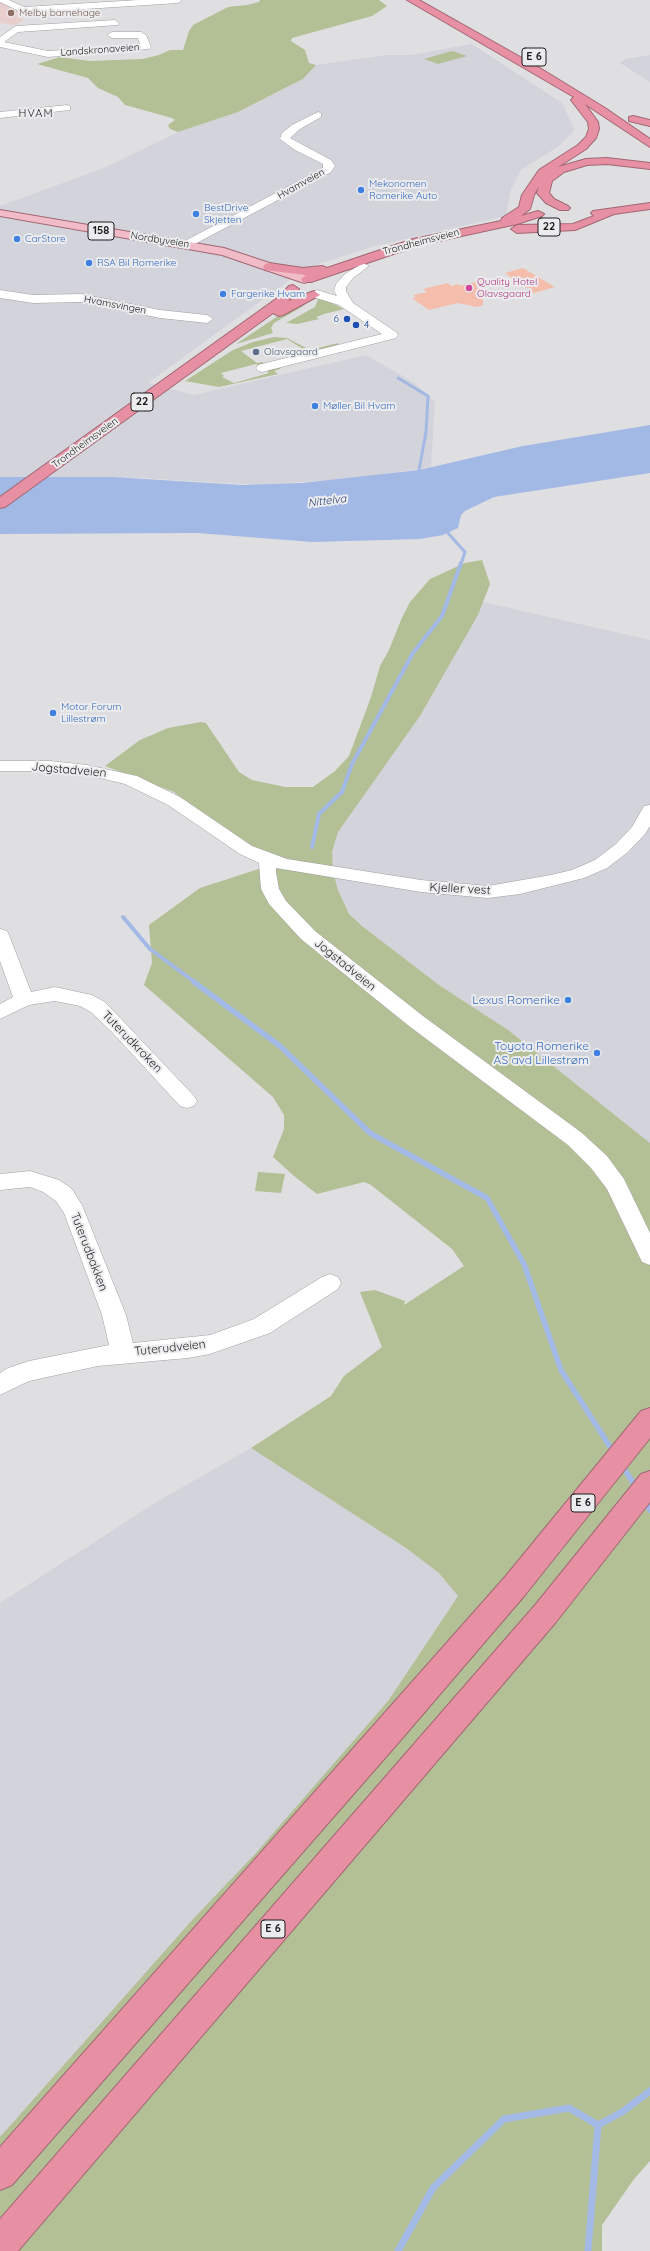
<!DOCTYPE html>
<meta charset="utf-8">
<style>
body{margin:0}
canvas{display:block;background:#dfdfe1}
</style>
<canvas width="650" height="2251"></canvas>
<script>
const context = document.querySelector('canvas').getContext('2d');
context.lineJoin = 'round';
function paint(path, color) { context.fillStyle = color; context.fill(path, 'evenodd'); }
const poly = rows => new Path2D(rows.map(r => 'M' + r).join(''));
function trace(path, color, width, dash) { context.strokeStyle = color; context.lineWidth = width; context.lineCap = dash ? 'butt' : 'round'; context.setLineDash(dash || []); context.stroke(path); }
function drawText(font, color, halo, rows, align = 'center') {
  context.font = font + ' Quicksand,sans-serif'; context.lineWidth = 4; context.setLineDash([]); context.textBaseline = 'middle'; context.strokeStyle = halo; context.fillStyle = color; for (const [text, x, y, turn = 0] of rows) {
    context.save(); context.translate(x, y); context.rotate((+turn || 0) * Math.PI / 180); context.textAlign = isNaN(turn) ? turn : align; if (halo) context.strokeText(text, 0, 0); context.fillText(text, 0, 0); context.restore();
  }
}
const built = poly([
 [472,44,562,103,575,130,559,146,521,170,511,189,506,216,375,246,306,268,148,383,194,395,366,355,413,382,435,401,431,467,347,479,257,485,144,478,0,477,0,206,104,168,178,132,238,112,294,84,303,79,316,65,386,55,411,55],
 [650,55,650,82,620,63,625,59],
 [483,602,650,640,650,1143,508,1030,439,985,362,926,349,914,338,890,333,872,332,852,338,832,420,716,478,615],
 [251,1448,406,1548,439,1573,458,1596,388,1701,255,1854,193,1919,0,2137,0,1603,158,1501]
]);
const education = poly([
 [0,1,21,12,23,21,15,25,0,23]
]);
const green = poly([
 [260,0,379,0,387,6,372,16,292,38,291,41,305,50,309,63,316,65,303,79,238,112,178,132,170,129,168,125,175,120,172,118,125,105,118,97,98,88,88,78,37,64,60,57,89,61,143,59,159,55,170,50,183,50,189,31,193,25,228,7,247,5,259,2],
 [452,51,467,56,438,64,424,59],
 [318,299,326,300,344,309,324,314,316,317,319,319,297,324,286,323,315,307],
 [308,301,302,307,274,323,271,328,273,333,236,344,293,306],
 [274,337,287,338,310,350,338,343,338,345,302,355,300,353,306,351,287,339,241,351,257,363,263,362,263,364,260,366,256,364,221,373,224,376,222,377,234,383,269,373,266,370,281,366,280,369,274,371,278,374,219,387,185,381,233,350,253,342],
 [482,560,490,584,478,615,420,716,338,832,332,852,333,872,338,890,349,914,362,926,439,985,508,1030,650,1143,650,2161,634,2179,602,2225,602,2251,0,2251,0,2137,193,1919,255,1854,388,1701,458,1596,439,1573,406,1548,251,1448,331,1396,344,1376,382,1347,360,1292,375,1290,405,1301,404,1305,464,1266,452,1249,371,1185,364,1182,317,1194,294,1176,273,1157,284,1129,284,1115,273,1097,144,985,152,963,149,925,200,888,274,864,200,816,174,792,105,766,140,740,168,728,201,722,206,723,239,772,252,780,285,787,313,787,335,771,349,756,371,697,380,666,389,650,401,620,410,602,430,579,465,563],
 [258,1172,285,1174,281,1193,255,1191]
]);
const water = poly([
 [650,425,650,473,494,497,465,511,461,515,458,528,443,535,420,539,312,542,197,533,0,534,0,477,112,477,242,485,302,483,419,470,523,446]
]);
const streamFar3 = poly([
 [398,378,428,396,426,432,419,470,424,473],
 [448,533,465,552,461,564]
]);
const streamFar2 = poly([
 [312,847,319,814,342,792,352,764,413,653,442,616,461,563],
 [123,917,150,949,196,983]
]);
const streamFar1 = poly([
 [194,982,280,1046,370,1133,487,1198,524,1264,561,1370,614,1453],
 [622,1465,637,1489],
 [644,1501,650,1510]
]);
const stream = poly([
 [598,2125,622,2112,650,2091],
 [398,2251,433,2188,504,2119,569,2108,598,2125],
 [588,2251,598,2125]
]);
const building = poly([
 [523,268,555,287,534,293,505,273],
 [483,280,483,305,477,307,458,303,429,310,412,298,416,297,413,295,427,292,423,289,448,283,451,286,458,284,460,286]
]);
const minor = poly([
 [0,0,9,0,24,7,138,0,182,0,178,3,23,13,0,2,0,0],
 [115,20,119,23,118,25,18,32,4,42,48,51,140,45,138,38,112,38,107,35,112,32,141,32,146,35,151,47,149,49,48,57,0,47,0,37,16,26,115,20],
 [67,105,70,106,70,110,0,118,0,112,67,105],
 [318,112,321,113,321,117,300,129,290,138,331,160,335,166,331,172,191,246,183,246,181,244,183,242,323,168,323,164,295,150,280,139,282,133,292,125,318,112],
 [363,263,369,266,353,278,346,287,346,291,353,303,396,332,398,335,396,338,262,372,258,371,256,368,258,365,382,334,339,305,313,297,311,294,317,290,337,296,334,291,336,284,345,274,363,263],
 [0,290,33,295,81,294,160,310,207,315,213,319,207,323,160,318,81,302,33,303,0,298,0,290],
 [0,761,50,761,87,765,137,776,180,797,252,846,287,859,421,880,488,886,551,875,572,870,595,860,616,844,632,827,644,806,650,805,650,826,645,834,628,852,607,868,584,878,520,894,488,898,421,892,276,868,276,872,279,889,286,901,315,931,423,1016,582,1133,607,1156,624,1179,650,1233,650,1265,642,1262,607,1189,591,1168,568,1145,409,1026,301,939,269,904,261,889,259,863,240,854,168,805,125,784,87,775,50,771,0,771,0,761],
 [0,929,7,931,9,935,31,992,55,987,92,995,105,1002,194,1096,197,1101,194,1106,187,1108,180,1106,112,1032,91,1012,80,1006,55,1001,29,1005,0,1019,0,1004,13,997,0,961,0,929],
 [30,1171,59,1180,72,1189,82,1205,126,1315,133,1343,210,1335,254,1319,322,1277,330,1274,338,1277,341,1283,338,1289,270,1333,210,1354,188,1358,98,1366,29,1381,0,1395,0,1373,8,1368,29,1361,109,1345,102,1315,64,1213,56,1201,43,1192,30,1187,0,1190,0,1174,30,1171]
]);
const major = poly([
 [0,210,224,248,309,276,311,279,305,283,301,282,222,255,0,216,0,210]
]);
const highway = poly([
 [407,0,419,0,538,67,605,108,650,139,650,147,585,104,598,122,599,129,596,138,586,149,558,167,586,159,607,158,650,163,650,169,607,164,587,165,564,172,552,181,549,193,554,199,568,206,570,208,568,210,560,210,546,203,537,193,539,186,534,195,530,209,521,216,538,211,544,214,542,216,517,224,420,245,311,282,303,282,301,279,306,275,265,270,263,267,265,264,269,263,303,268,322,266,327,268,413,239,501,221,502,218,519,207,522,195,539,170,578,145,586,137,589,129,588,122,571,100,574,97,407,0],
 [633,116,650,120,650,126,629,121,629,117,633,116],
 [650,203,650,209,614,214,575,230,517,233,511,229,517,225,573,224,594,216,591,213,593,211,650,203],
 [293,285,299,289,288,301,314,291,320,295,283,315,279,316,273,313,5,507,0,508,0,497,276,299,289,286,293,285],
 [650,1408,650,1438,525,1595,399,1742,12,2185,0,2190,0,2147,505,1577,641,1411,650,1408],
 [650,1471,650,1502,556,1622,18,2251,0,2251,0,2219,536,1604,641,1474,650,1471]
]);
const markers = [
 [11,13,4,"#8d6e63"],
 [361,190,4,"#3f7fe0"],
 [196,214,4,"#3f7fe0"],
 [17,239,4,"#3f7fe0"],
 [89,263,4,"#3f7fe0"],
 [469,288,4,"#d1479c"],
 [223,294,4,"#3f7fe0"],
 [347,319,4,"#1a4fb4"],
 [356,325,4,"#1a4fb4"],
 [256,352,4,"#5c6f8a"],
 [315,406,4,"#3f7fe0"],
 [53,713,4,"#3f7fe0"],
 [568,1000,4,"#3f7fe0"],
 [597,1053,4,"#3f7fe0"]
];
const farEducationnames = [
 ["Melby barnehage",19,13]
];
const farStreetnames = [
 ["Landskronaveien",100,50,-4],
 ["Hvamveien",301,184,-29],
 ["Nordbyveien",160,240,9],
 ["Trondheimsveien",421,242,-15],
 ["Hvamsvingen",115,305,11],
 ["Trondheimsveien",85,443,-36]
];
const farShopnames = [
 ["Mekonomen",369,184],
 ["Romerike Auto",369,196],
 ["BestDrive",204,208],
 ["Skjetten",204,220],
 ["CarStore",25,239],
 ["RSA Bil Romerike",97,263],
 ["Fargerike Hvam",231,294],
 ["Møller Bil Hvam",323,406],
 ["Motor Forum",61,707],
 ["Lillestrøm",61,719]
];
const farHotelnames = [
 ["Quality Hotel",477,282],
 ["Olavsgaard",477,294]
];
const farTransitnames = [
 ["6",339,319],
 ["4",364,325,"left"]
];
const farServicenames = [
 ["Olavsgaard",264,352]
];
const shields = [
 [534,57,24],
 [549,227,22],
 [101,231,26],
 [142,402,22],
 [583,1503,24],
 [273,1929,24]
];
const shieldNames = [
 ["E 6",534,57],
 ["22",549,227],
 ["158",101,231],
 ["22",142,402],
 ["E 6",583,1503],
 ["E 6",273,1929]
];
const farNeighbourhoodnames = [
 ["HVAM",36,114]
];
const farWaternames = [
 ["Nittelva",327,501,-7]
];
const streetNames = [
 ["Jogstadveien",69,770,5],
 ["Kjeller vest",460,889,3],
 ["Jogstadveien",345,965,39],
 ["Tuterudkroken",132,1042,46],
 ["Tuterudbakken",89,1252,69],
 ["Tuterudveien",170,1348,-6]
];
const shopNames = [
 ["Lexus Romerike",560,1000],
 ["Toyota Romerike",589,1046],
 ["AS avd Lillestrøm",589,1060]
];
paint(built, '#d3d3dc');
paint(education, '#e9cece');
paint(green, '#b3bf95');
paint(water, '#a2b8e5');
trace(streamFar3, '#a2b8e5', 3);
trace(streamFar2, '#a2b8e5', 4);
trace(streamFar1, '#a2b8e5', 5.5);
trace(stream, '#a2b8e5', 7);
paint(building, '#f5bdab');
trace(minor, '#9f9fa1', 1);
trace(major, '#a16874', 2);
trace(highway, '#a16874', 2);
paint(minor, '#fff');
paint(major, '#f1bcc8');
paint(highway, '#e890a3');
for (const [x, y, r, color] of markers) { const dot = new Path2D(); dot.arc(x, y, r, 0, 2 * Math.PI); context.fillStyle = color; context.fill(dot); trace(dot, '#ececee', 1.5); }
drawText('10px', '#785e54', '#ececee', farEducationnames, 'left');
drawText('10px', '#1d1d1e', '#ececee', farStreetnames);
drawText('10px', '#366cbe', '#ececee', farShopnames, 'left');
drawText('10px', '#b23c85', '#ececee', farHotelnames, 'left');
drawText('10px', '#164399', '#ececee', farTransitnames, 'right');
drawText('10px', '#4e5e75', '#ececee', farServicenames, 'left');
for (const [x, y, w] of shields) { const box = new Path2D(); box.roundRect(x - w / 2, y - 9, w, 18, 3); context.fillStyle = '#ececee'; context.fill(box); trace(box, '#1d1d1e', 1); }
drawText('bold 11px', '#1d1d1e', null, shieldNames);
context.letterSpacing = '1px';
drawText('11px', '#1d1d1e', '#ececee', farNeighbourhoodnames);
context.letterSpacing = '0px';
drawText('italic 11px', '#294179', '#ececee', farWaternames);
drawText('12px', '#1d1d1e', '#ececee', streetNames);
drawText('12px', '#366cbe', '#ececee', shopNames, 'right');
</script>
